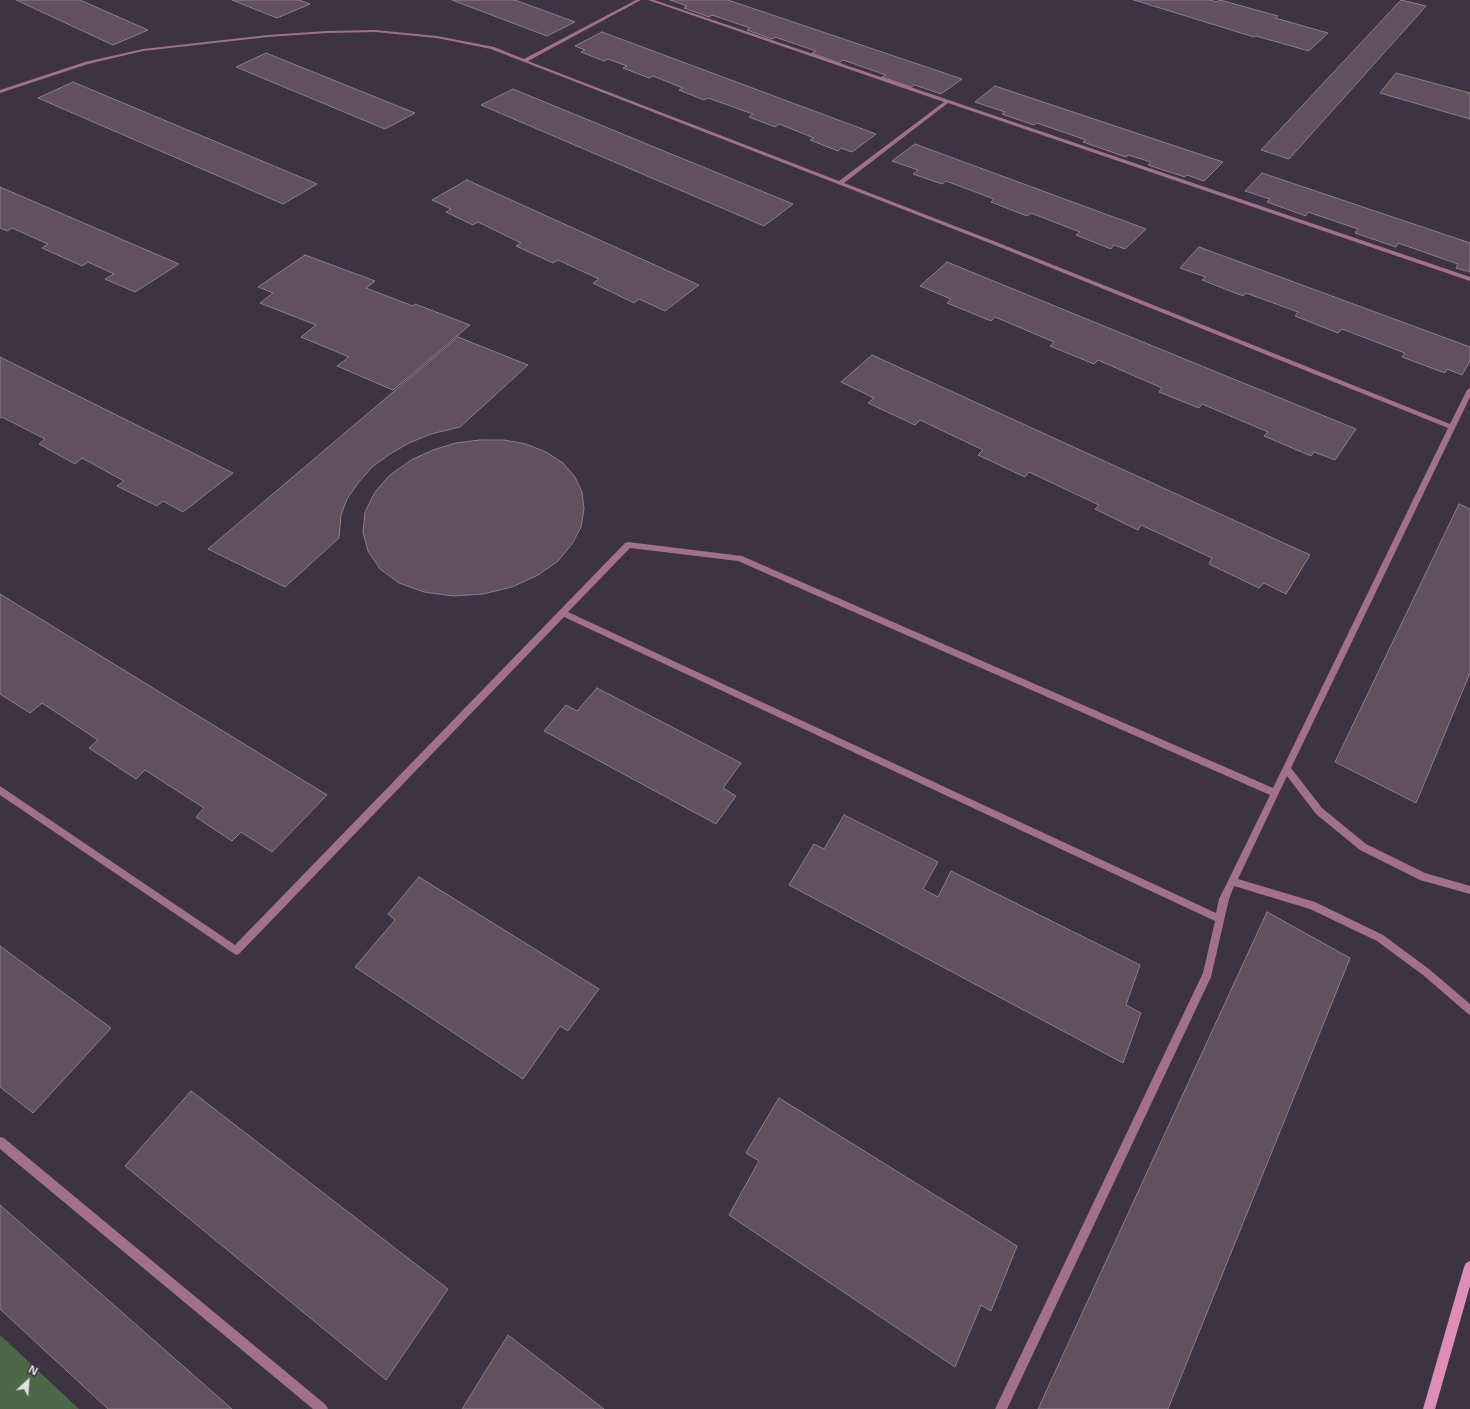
<!DOCTYPE html>
<style>
body{margin:0}
#map{position:relative;width:1470px;height:1409px;overflow:hidden;background:#3c3442;font-family:"Open Sans",sans-serif}
canvas{display:block}
.north{position:absolute;left:8px;top:1361px;width:40px;height:40px;-webkit-text-stroke:3px #3c3442;paint-order:stroke;rotate:26deg;font-size:11px;font-weight:700;line-height:16px;text-align:center;color:#e4dee7}
.north::after{content:'';display:block;margin:auto;width:14px;height:18px;background:#e4dee7;clip-path:polygon(50% 0,100% 100%,50% 72%,0 100%)}
</style>
<div id="map">
<canvas width="1470" height="1409"></canvas>
<div class="north">N</div>
</div>
<script>
const context = document.querySelector('canvas').getContext('2d');
context.lineJoin = 'round';
function paint(path, color) { context.fillStyle = color; context.fill(path, 'evenodd'); }
const poly = rows => new Path2D(rows.map(r => 'M' + r).join(''));
function trace(path, color, width, dash) { context.strokeStyle = color; context.lineWidth = width; context.lineCap = dash ? 'butt' : 'round'; context.setLineDash(dash || []); context.stroke(path); }
const green = poly([
 [0,1335,79,1409,0,1409]
]);
const building = poly([
 [16,0,80,0,148,30,113,45,16,0],
 [232,0,299,0,310,4,277,18,232,0],
 [452,0,515,0,575,22,547,36,452,0],
 [670,0,728,0,962,79,941,94,915,85,911,87,882,77,886,75,843,60,839,63,812,53,816,51,775,37,772,39,747,30,750,28,712,15,709,17,684,8,687,6,670,0],
 [1134,0,1211,0,1216,2,1220,0,1278,16,1275,18,1328,33,1309,51,1256,36,1254,37,1134,0],
 [1401,0,1426,6,1289,159,1261,150,1401,0],
 [602,32,876,134,852,152,841,148,838,151,810,140,814,138,779,124,775,127,749,117,753,114,708,98,704,100,679,90,683,88,653,76,649,78,623,68,627,66,608,59,604,61,581,52,585,50,575,46,602,32],
 [266,53,415,113,385,129,236,67,266,53],
 [1396,73,1470,93,1470,119,1380,93,1396,73],
 [73,82,317,184,283,204,38,98,73,82],
 [995,86,1223,162,1204,181,1187,175,1185,177,1148,165,1151,162,1128,155,1126,157,1083,142,1086,140,1037,123,1034,125,1002,114,1005,112,975,102,995,86],
 [513,89,793,204,764,226,481,105,513,89],
 [915,144,1146,229,1125,249,1114,245,1111,249,1076,235,1080,232,1031,213,1027,216,991,202,994,199,946,181,942,184,913,174,918,170,892,161,915,144],
 [1262,173,1470,243,1470,272,1456,268,1458,264,1398,243,1396,247,1355,233,1358,229,1308,212,1306,216,1267,202,1270,199,1245,191,1262,173],
 [467,180,699,285,665,311,639,299,634,303,593,283,599,279,558,260,553,263,516,246,521,243,478,222,473,225,446,212,451,209,432,200,467,180],
 [0,187,179,264,135,292,105,279,114,274,88,262,82,266,42,248,48,244,12,228,7,231,0,228,0,187],
 [1199,247,1470,347,1470,361,1462,375,1447,369,1445,373,1402,357,1405,353,1342,329,1338,333,1295,316,1298,312,1246,293,1243,296,1202,280,1206,277,1180,268,1199,247],
 [305,255,375,281,366,288,413,306,415,304,470,325,393,390,337,366,349,357,301,337,316,325,260,303,273,293,258,287,305,255],
 [947,262,1356,429,1335,460,1314,452,1311,456,1264,436,1268,432,1202,404,1199,408,1159,392,1162,388,1098,360,1094,364,1050,346,1054,342,995,317,991,321,947,303,951,299,920,286,947,262],
 [458,337,528,365,460,427,431,434,409,443,390,454,372,467,358,483,347,499,341,515,339,538,285,587,208,549,458,337],
 [872,355,1310,555,1286,594,1264,583,1259,588,1209,564,1212,558,1141,525,1138,530,1095,509,1099,505,1029,472,1025,477,978,455,983,450,920,420,915,425,868,403,874,398,841,382,872,355],
 [0,357,233,473,183,512,163,501,157,506,117,486,124,481,82,458,75,464,39,444,45,439,2,417,0,418,0,357],
 [480,440,504,440,526,444,546,452,563,463,575,477,582,492,584,509,581,527,572,544,558,561,538,575,512,587,483,594,453,596,424,592,399,583,380,569,368,551,363,532,365,512,375,492,390,475,411,460,433,450,456,443,480,440],
 [1459,504,1470,509,1470,673,1416,803,1335,762,1459,504],
 [0,594,327,795,272,852,241,832,232,841,196,817,204,808,145,770,136,779,89,748,98,740,42,703,30,713,0,694,0,594],
 [597,688,741,763,723,788,736,796,716,824,544,731,566,705,577,711,597,688],
 [844,815,938,862,923,889,938,897,951,871,1140,965,1126,1005,1141,1013,1123,1063,789,885,814,844,824,849,844,815],
 [419,877,599,989,568,1031,560,1026,523,1079,355,967,395,920,388,914,419,877],
 [1267,912,1350,958,1168,1409,1038,1409,1267,912],
 [0,946,111,1028,33,1113,0,1087,0,946],
 [191,1091,448,1289,386,1380,125,1166,191,1091],
 [779,1098,1017,1246,991,1311,981,1305,955,1367,729,1215,759,1161,746,1153,779,1098],
 [0,1205,232,1409,108,1409,0,1309,0,1205],
 [508,1335,604,1409,462,1409,508,1335]
]);
const lane = poly([
 [636,0,641,0,528,61,839,181,944,102,648,0,654,0,1470,277,1470,281,948,103,844,183,996,242,1450,424,1467,390,1470,388,1470,397,1291,768,1322,808,1366,844,1425,873,1470,886,1470,894,1420,880,1360,850,1316,814,1287,776,1238,879,1315,902,1383,935,1429,969,1470,1004,1470,1015,1467,1013,1423,975,1377,941,1310,909,1234,886,1229,899,1211,977,1007,1409,995,1409,1203,973,1215,921,564,617,239,954,236,955,0,795,0,786,235,945,625,543,628,542,742,556,1273,788,1448,428,992,244,491,49,437,38,375,32,327,33,268,37,143,51,88,64,0,93,0,90,85,62,143,49,268,35,327,31,375,30,437,36,494,47,524,59,636,0],
 [630,548,738,561,1270,795,1228,881,1219,899,1216,913,568,612,630,548],
 [0,1137,4,1138,326,1405,328,1409,313,1409,0,1149,0,1137]
]);
const secondary = poly([
 [1470,1261,1470,1286,1435,1409,1423,1409,1464,1267,1466,1263,1470,1261]
]);
paint(green, '#4d6847');
paint(building, '#61515c');
trace(building, '#8e7d89', 1);
paint(lane, '#a27088');
paint(secondary, '#de8eb6');
</script>
